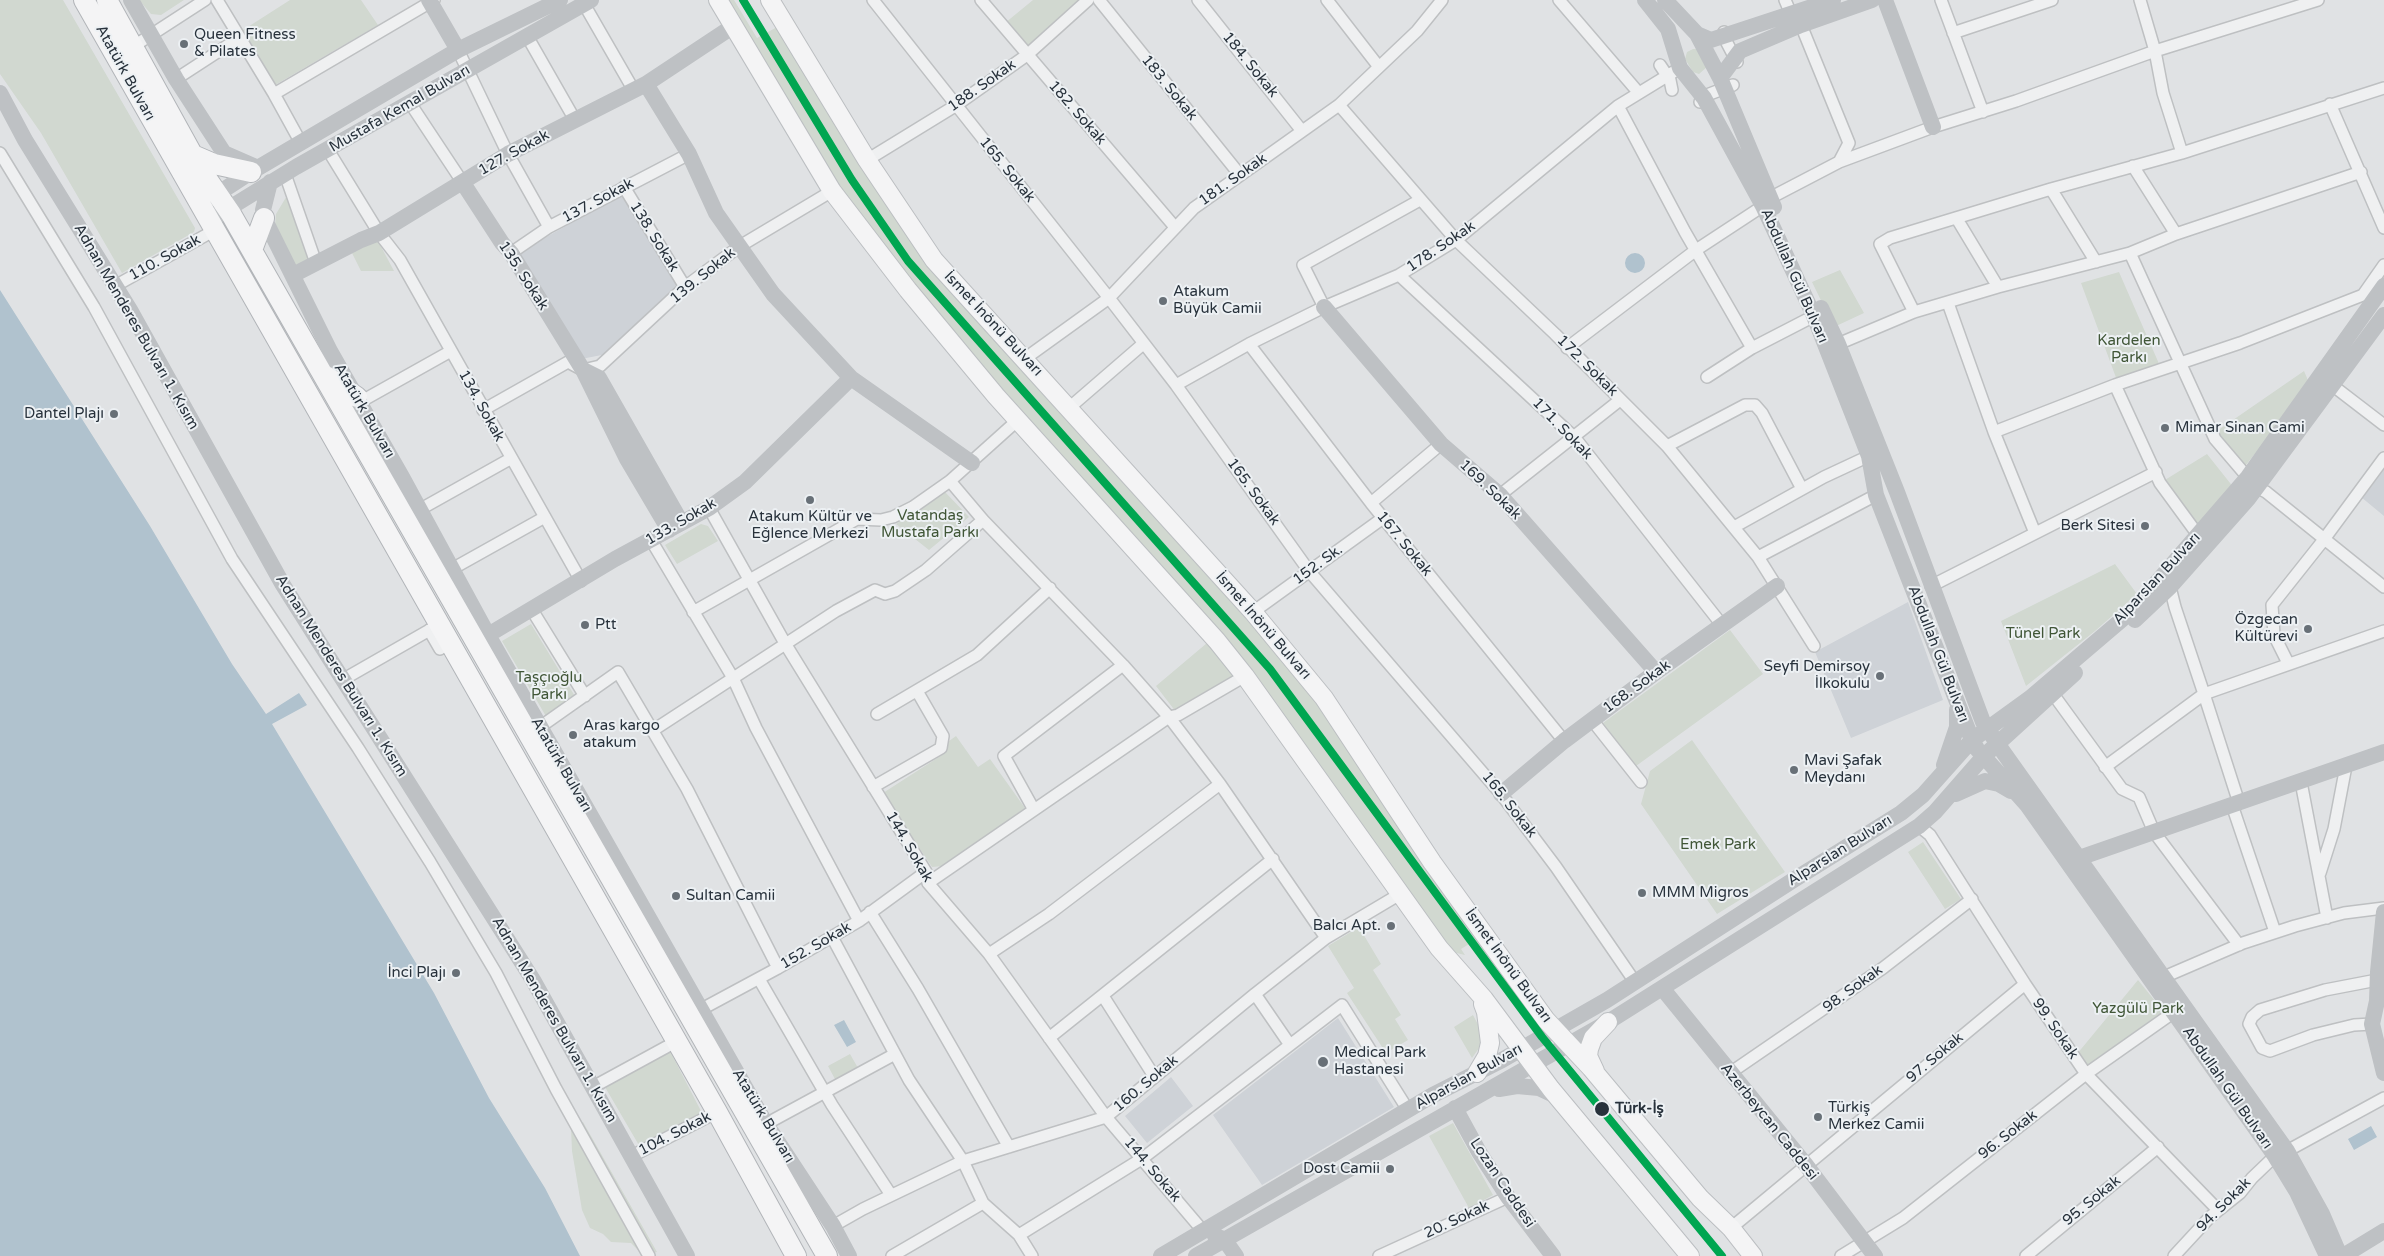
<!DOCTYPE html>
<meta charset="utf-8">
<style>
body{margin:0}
canvas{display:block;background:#e0e2e4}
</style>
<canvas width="2384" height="1256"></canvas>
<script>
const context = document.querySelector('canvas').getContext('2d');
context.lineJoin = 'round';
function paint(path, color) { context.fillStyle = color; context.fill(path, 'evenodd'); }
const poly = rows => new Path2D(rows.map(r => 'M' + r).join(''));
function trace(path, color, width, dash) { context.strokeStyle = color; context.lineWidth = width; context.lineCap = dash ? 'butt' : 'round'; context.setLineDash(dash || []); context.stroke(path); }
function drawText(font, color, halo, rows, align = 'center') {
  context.font = font + ' "Varela Round",sans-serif'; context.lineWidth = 4; context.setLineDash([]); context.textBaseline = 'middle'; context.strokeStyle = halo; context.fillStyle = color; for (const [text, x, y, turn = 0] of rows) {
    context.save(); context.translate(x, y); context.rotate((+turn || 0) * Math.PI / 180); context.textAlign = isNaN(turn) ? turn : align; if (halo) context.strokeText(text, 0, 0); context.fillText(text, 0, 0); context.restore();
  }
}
const built = poly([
 [621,195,682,288,607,354,581,359,518,253],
 [2384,467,2384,516,2361,497],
 [1908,602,1943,700,1851,738,1815,652],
 [1338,1018,1394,1107,1262,1185,1213,1115],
 [1171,1077,1193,1106,1147,1143,1125,1116]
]);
const green = poly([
 [0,0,63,0,195,228,194,232,122,273,41,133,0,74],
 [139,0,184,0,161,15,151,14],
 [290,0,361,0,378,25,275,85,240,32],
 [719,0,734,0,757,38,779,26,899,223,959,301,1296,674,1534,1016,1531,1018,1474,941,1461,949,1465,955,1448,951,1263,690,1021,414,846,209],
 [1033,0,1079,0,1082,3,1027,49,1005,23],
 [1693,49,1697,49,1707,67,1699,74,1693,72,1685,59,1687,52],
 [288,194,310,259,295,267,275,225,276,214],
 [377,239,394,271,361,271,352,253],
 [1840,270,1864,313,1834,327,1812,282],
 [2119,272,2160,366,2118,383,2081,283],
 [2304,371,2310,385,2245,466,2217,431],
 [2207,454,2234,488,2195,530,2160,483],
 [945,492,969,517,929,550,896,524],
 [701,524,708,526,718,541,677,564,665,545],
 [2115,564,2137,594,2095,631,2026,686,2001,621],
 [531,624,576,698,547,718,502,641],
 [1730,630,1763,674,1636,766,1603,723],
 [1207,643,1234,671,1233,678,1176,712,1156,686],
 [956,736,978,767,990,759,1025,808,943,866,932,867,883,793,942,755,945,744],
 [1692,740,1785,872,1717,914,1641,804,1650,771],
 [1923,842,1961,899,1945,909,1908,852],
 [1359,927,1381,964,1373,970,1401,1015,1395,1019,1408,1040,1386,1053,1347,993,1354,988,1328,946],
 [2138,980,2164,1012,2087,1068,2077,1054],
 [1473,1015,1483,1034,1482,1044,1472,1058,1454,1027],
 [670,1051,702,1113,640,1147,605,1087],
 [850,1054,858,1068,836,1081,828,1066],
 [583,1122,657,1252,644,1256,631,1243,611,1242,603,1234,590,1228,582,1210,572,1151,571,1128],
 [1453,1123,1493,1195,1469,1208,1429,1136]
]);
const water = poly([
 '1625 263a10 10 0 1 1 20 0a10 10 0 1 1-20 0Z',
 [0,290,150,526,232,664,266,714,299,693,307,705,272,724,434,993,489,1098,545,1188,580,1256,0,1256],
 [844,1020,856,1042,847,1047,834,1025],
 [2371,1126,2377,1137,2354,1150,2348,1139]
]);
const street = poly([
 [217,0,274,94,301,143],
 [873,0,1109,298,1176,385,1309,571,1501,794,1556,867,1635,982],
 [981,0,1174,226],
 [1099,0,1240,175],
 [1198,0,1302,131],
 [1327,0,1379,67],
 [1559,0,1638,92],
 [1785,0,1791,14],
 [1941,0,1983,112],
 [2140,0,2155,51,2163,93,2182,153],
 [584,4,633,89],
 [1724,32,1726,41,1737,62],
 [1953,33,2052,0],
 [527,36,575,120],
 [134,46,205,0],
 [458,50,508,154,549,227],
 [1660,65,1670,80,1672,90],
 [176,79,239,38],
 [274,94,434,0],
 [1700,102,1707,95,1733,85],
 [410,103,463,183],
 [2330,104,2384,228],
 [1339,105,1456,240,1555,334,1667,446,1758,557,1814,646],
 [1618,106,1685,232,1752,348],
 [328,150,379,233,400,260,581,581],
 [0,153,94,307,232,559,358,748,430,862,496,973,556,1089,649,1256],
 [867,160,955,106,1027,55,1088,0],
 [1839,162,1933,127,2016,101,2155,51,2318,0],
 [285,174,316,263],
 [624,187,685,287],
 [2051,189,2096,262],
 [1770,198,1839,162,1849,143,1801,25],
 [1957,219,1998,287],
 [2176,234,2361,172],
 [511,253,549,227,689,154],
 [2130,253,2215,439,2256,487,2266,492,2384,587],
 [1399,275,1575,438,1722,625],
 [115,286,215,230],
 [1948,303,1994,432,2035,533],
 [1324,307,1303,265,1420,200],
 [1914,312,1880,244,1890,238,2051,189,2182,153,2384,88],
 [1249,344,1371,503,1564,741],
 [1838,344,1914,312,1998,287,2130,253,2176,234,2133,166],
 [1567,348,1696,250,1763,206],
 [1023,360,1109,298,1194,208,1339,105,1417,31,1442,0],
 [1707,377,1752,348,1814,316],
 [1176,385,1249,344,1324,307,1399,275,1456,240,1618,106,1680,68],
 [2332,385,2384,425],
 [360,402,451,351],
 [1069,408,1143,344],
 [483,410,568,362,583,370,600,366,685,287,740,246,832,191],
 [1994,432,2115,385],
 [1667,446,1745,405,1755,405,1762,413,1802,489],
 [1500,495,1620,400],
 [1371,503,1441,444],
 [709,508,786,645,926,872,928,883,989,954,1106,1117,1203,1231],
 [419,510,510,459],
 [1734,527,1824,477,1869,456],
 [2201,539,2160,483,2115,385,2240,343,2363,295,2384,265],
 [651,540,733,678,756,728,859,921],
 [1758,557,1876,495],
 [452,569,545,517],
 [1931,586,2156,472],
 [2170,587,2175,607,2204,694,2384,631],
 [532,610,585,696],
 [693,612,857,519,881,520,893,517,913,507,950,481,1019,419],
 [1253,612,1383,518],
 [429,630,440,649],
 [2288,663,2274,635,2272,605,2322,542,2384,458],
 [1245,676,1178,715,1169,717,1220,784,1326,938],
 [344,679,440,624],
 [2053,694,2122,789,2139,797,2154,832,2239,945],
 [877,714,977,655,1050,588],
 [1592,720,1641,782],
 [540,727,618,672,687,789,778,968],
 [652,731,836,611,875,590,885,594,895,591,926,570,983,520,950,481],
 [2105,767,2204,694,2239,803],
 [2301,782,2327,918],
 [873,787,941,748,943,736,917,691],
 [2232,805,2275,932],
 [1034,810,1004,756,1123,665],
 [1919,826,1930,835,2025,984,2086,1074,2218,1210],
 [2320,873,2334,829,2346,766],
 [928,883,1169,717,1123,665,983,520],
 [870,912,918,989,1009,1147],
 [832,937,909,1080,963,1161,983,1203,1019,1235,1032,1256],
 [989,954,1049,914,1220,784],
 [2164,977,2243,943,2295,926,2344,913,2384,908],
 [759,979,832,1105,891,1195],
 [1255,994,1290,1045],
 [1103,996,1154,1076],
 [700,1010,778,968,859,921,926,872],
 [2372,1024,2354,1025,2313,1035,2270,1051,2262,1048,2249,1024,2252,1017,2260,1010,2325,990,2377,980],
 [1049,1038,1273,859],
 [1730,1073,1883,968,1972,899],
 [593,1087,670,1045],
 [766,1124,895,1054],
 [2287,1151,2384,1098],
 [632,1156,717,1112],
 [833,1226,863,1209,963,1161,1106,1117,1255,994,1326,938,1400,894],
 [1731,1228,2025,984],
 [1019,1235,1143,1158,1342,1005,1408,1110],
 [892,1256,983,1203],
 [1379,1256,1508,1197],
 [1841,1256,1903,1218,2086,1074,2174,1012],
 [2026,1256,2158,1147],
 [2174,1256,2210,1217,2240,1193,2252,1178,2275,1156]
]);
const secondary = poly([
 [131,0,176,79,224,153,256,167],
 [429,0,458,50],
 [1645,0,1668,29,1680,68,1704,98,1763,206,1814,316,1869,456,1876,495,1972,740,1977,749,2027,805,2275,1156,2297,1192,2327,1256],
 [1665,0,1697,34,1720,78,1774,207],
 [1885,0,1933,127],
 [1697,34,1711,40,1833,0],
 [1720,78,1740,51,1801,25,1872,0],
 [646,84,689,154,716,213,773,294,851,378,972,463],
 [0,93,25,140,130,310,283,585,533,980,687,1256],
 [270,182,263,210,264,218,330,351,402,477,488,635,766,1124,833,1226,849,1256],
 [463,183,502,243,511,253,583,370,627,459,669,530],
 [208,200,251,172,458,50,560,0],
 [210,220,296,167,591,0],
 [293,275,361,240,379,233,508,154,646,84,732,27],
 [1324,307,1441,444,1500,495,1656,672],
 [1821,308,1838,344,1897,492,1983,722,2001,749,2287,1151,2322,1214,2340,1256],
 [583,370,599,378,681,522],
 [2135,620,2170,587,2248,499,2384,315],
 [488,635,615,559,709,508,745,482,851,378],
 [1944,765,1957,727,1957,710],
 [1501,794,1564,741,1656,672,1777,586],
 [1956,794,1985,781,1999,784,2011,791],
 [2079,858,2384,752],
 [2384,912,2378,972,2377,1001,2372,1024,2384,1073],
 [1662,988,1806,1165,1875,1256],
 [1499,1089,1517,1086,1539,1088,1556,1096],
 [1455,1108,1479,1152,1508,1197,1553,1256],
 [1215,1236,1224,1239,1236,1256],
 [1161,1256,1433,1095,1502,1060,1607,1000,1795,879,1901,813,1923,795,1972,740,2030,698,2132,611,2248,477,2384,286],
 [1196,1256,1608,1022,1919,826,1935,812,1984,756,2075,673],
 [2343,1256,2384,1231]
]);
const primary = poly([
 [718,0,832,191,908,290,996,396,1217,641,1245,676,1439,948,1484,999,1551,1089,1690,1256],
 [770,0,867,160,934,260,1253,612,1324,698,1432,862,1546,1020,1591,1068,1700,1198,1731,1228,1753,1256],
 [1595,1071,1588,1056,1589,1049,1593,1038,1608,1022],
 [1477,1073,1487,1056,1490,1043,1486,1012,1483,1004]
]);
const highway = poly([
 [84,0,717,1112,796,1256],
 [107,0,201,170,231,214,827,1256],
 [193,155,214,164,251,172],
 [252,250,264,218],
 [326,376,357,397]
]);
const tram1 = poly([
 [743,0,852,180,908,261,1270,669,1542,1037,1722,1256]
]);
const markers = [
 [184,44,5,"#687077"],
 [1163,301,5,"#687077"],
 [114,414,5,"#687077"],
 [2165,428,5,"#687077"],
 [810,500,5,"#687077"],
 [2145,526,5,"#687077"],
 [585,625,5,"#687077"],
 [2308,629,5,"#687077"],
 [1880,676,5,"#687077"],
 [573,735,5,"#687077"],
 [1794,770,5,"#687077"],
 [1642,893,5,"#687077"],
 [676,896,5,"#687077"],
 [1391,926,5,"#687077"],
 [456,973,5,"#687077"],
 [1323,1062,6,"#687077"],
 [1602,1109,8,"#28323c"],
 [1818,1117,5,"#687077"],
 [1390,1169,5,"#687077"]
];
const poiNames = [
 ["Queen Fitness",194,35],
 ["& Pilates",194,52],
 ["Atakum",1173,292],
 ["Büyük Camii",1173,309],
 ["Dantel Plajı",104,414,"right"],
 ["Mimar Sinan Cami",2175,428],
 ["Atakum Kültür ve",810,517,"center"],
 ["Eğlence Merkezi",810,534,"center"],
 ["Berk Sitesi",2135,526,"right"],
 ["Özgecan",2298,620,"right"],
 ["Kültürevi",2298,637,"right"],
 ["Ptt",595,625],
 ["Seyfi Demirsoy",1870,667,"right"],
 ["İlkokulu",1870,684,"right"],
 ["Aras kargo",583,726],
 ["atakum",583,743],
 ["Mavi Şafak",1804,761],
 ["Meydanı",1804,778],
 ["MMM Migros",1652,893],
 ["Sultan Camii",686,896],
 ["Balcı Apt.",1381,926,"right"],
 ["İnci Plajı",446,973,"right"],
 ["Medical Park",1334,1053],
 ["Hastanesi",1334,1070],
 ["Türkiş",1828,1108],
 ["Merkez Camii",1828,1125],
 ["Dost Camii",1380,1169,"right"]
];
const streetNames = [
 ["184. Sokak",1250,65,51],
 ["Atatürk Bulvarı",125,73,61],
 ["188. Sokak",982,86,-35],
 ["183. Sokak",1169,88,51],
 ["Mustafa Kemal Bulvarı",400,109,-30],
 ["182. Sokak",1077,113,49],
 ["127. Sokak",514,153,-29],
 ["165. Sokak",1007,170,51],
 ["181. Sokak",1233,180,-35],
 ["137. Sokak",598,201,-28],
 ["138. Sokak",654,237,58],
 ["178. Sokak",1441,247,-34],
 ["110. Sokak",165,258,-29],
 ["135. Sokak",523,276,57],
 ["139. Sokak",703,276,-39],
 ["Abdullah Gül Bulvarı",1794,276,66],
 ["İsmet İnönü Bulvarı",993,324,47],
 ["Adnan Menderes Bulvarı 1. Kısım",136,327,60],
 ["172. Sokak",1587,366,45],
 ["134. Sokak",481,406,61],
 ["Atatürk Bulvarı",364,411,60],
 ["171. Sokak",1562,429,46],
 ["169. Sokak",1490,490,44],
 ["165. Sokak",1253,492,54],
 ["133. Sokak",681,522,-30],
 ["167. Sokak",1404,544,51],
 ["152. Sk.",1318,565,-36],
 ["Alparslan Bulvarı",2157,579,-47],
 ["İsmet İnönü Bulvarı",1263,626,49],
 ["Abdullah Gül Bulvarı",1938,654,69],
 ["Adnan Menderes Bulvarı 1. Kısım",341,676,58],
 ["168. Sokak",1637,687,-36],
 ["Atatürk Bulvarı",561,765,60],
 ["165. Sokak",1509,805,52],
 ["144. Sokak",909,847,60],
 ["Alparslan Bulvarı",1840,851,-32],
 ["152. Sokak",816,946,-30],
 ["İsmet İnönü Bulvarı",1508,966,54],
 ["98. Sokak",1853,989,-36],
 ["Adnan Menderes Bulvarı 1. Kısım",554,1020,60],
 ["99. Sokak",2055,1029,56],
 ["97. Sokak",1935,1058,-40],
 ["Alparslan Bulvarı",1469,1077,-29],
 ["160. Sokak",1146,1084,-40],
 ["Abdullah Gül Bulvarı",2227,1088,55],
 ["Atatürk Bulvarı",763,1116,59],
 ["Azerbeycan Caddesi",1769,1122,51],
 ["104. Sokak",675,1134,-27],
 ["96. Sokak",2008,1135,-38],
 ["144. Sokak",1152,1170,50],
 ["Lozan Caddesi",1502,1183,56],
 ["95. Sokak",2092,1201,-39],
 ["94. Sokak",2224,1205,-45],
 ["20. Sokak",1457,1220,-25]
];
const parkNames = [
 ["Kardelen",2129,341],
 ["Parkı",2129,358],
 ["Vatandaş",930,516],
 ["Mustafa Parkı",930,533],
 ["Tünel Park",2043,634],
 ["Taşçıoğlu",549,678],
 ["Parkı",549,695],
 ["Emek Park",1718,845],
 ["Yazgülü Park",2138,1009]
];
const stopNames = [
 ["Türk-İş",1615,1109]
];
paint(built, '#ced2d7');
paint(green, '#d1d8d0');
paint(water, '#b0c2ce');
trace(street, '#bec0c2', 14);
trace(primary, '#bcbfc2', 20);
trace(highway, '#b2b5b9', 22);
trace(street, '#eff0f1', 11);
trace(secondary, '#bec1c4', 16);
trace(primary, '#f4f4f5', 18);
trace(highway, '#f4f4f5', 20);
trace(tram1, '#00a651', 8);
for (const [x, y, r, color] of markers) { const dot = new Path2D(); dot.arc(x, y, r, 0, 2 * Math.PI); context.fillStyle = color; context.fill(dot); trace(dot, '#edf1f4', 2); }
drawText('15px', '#28323c', '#edf1f4', poiNames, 'left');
drawText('15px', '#28323c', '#edf1f4', streetNames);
drawText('15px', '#405637', '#edf1f4', parkNames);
drawText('bold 15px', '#28323c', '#edf1f4', stopNames, 'left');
</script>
